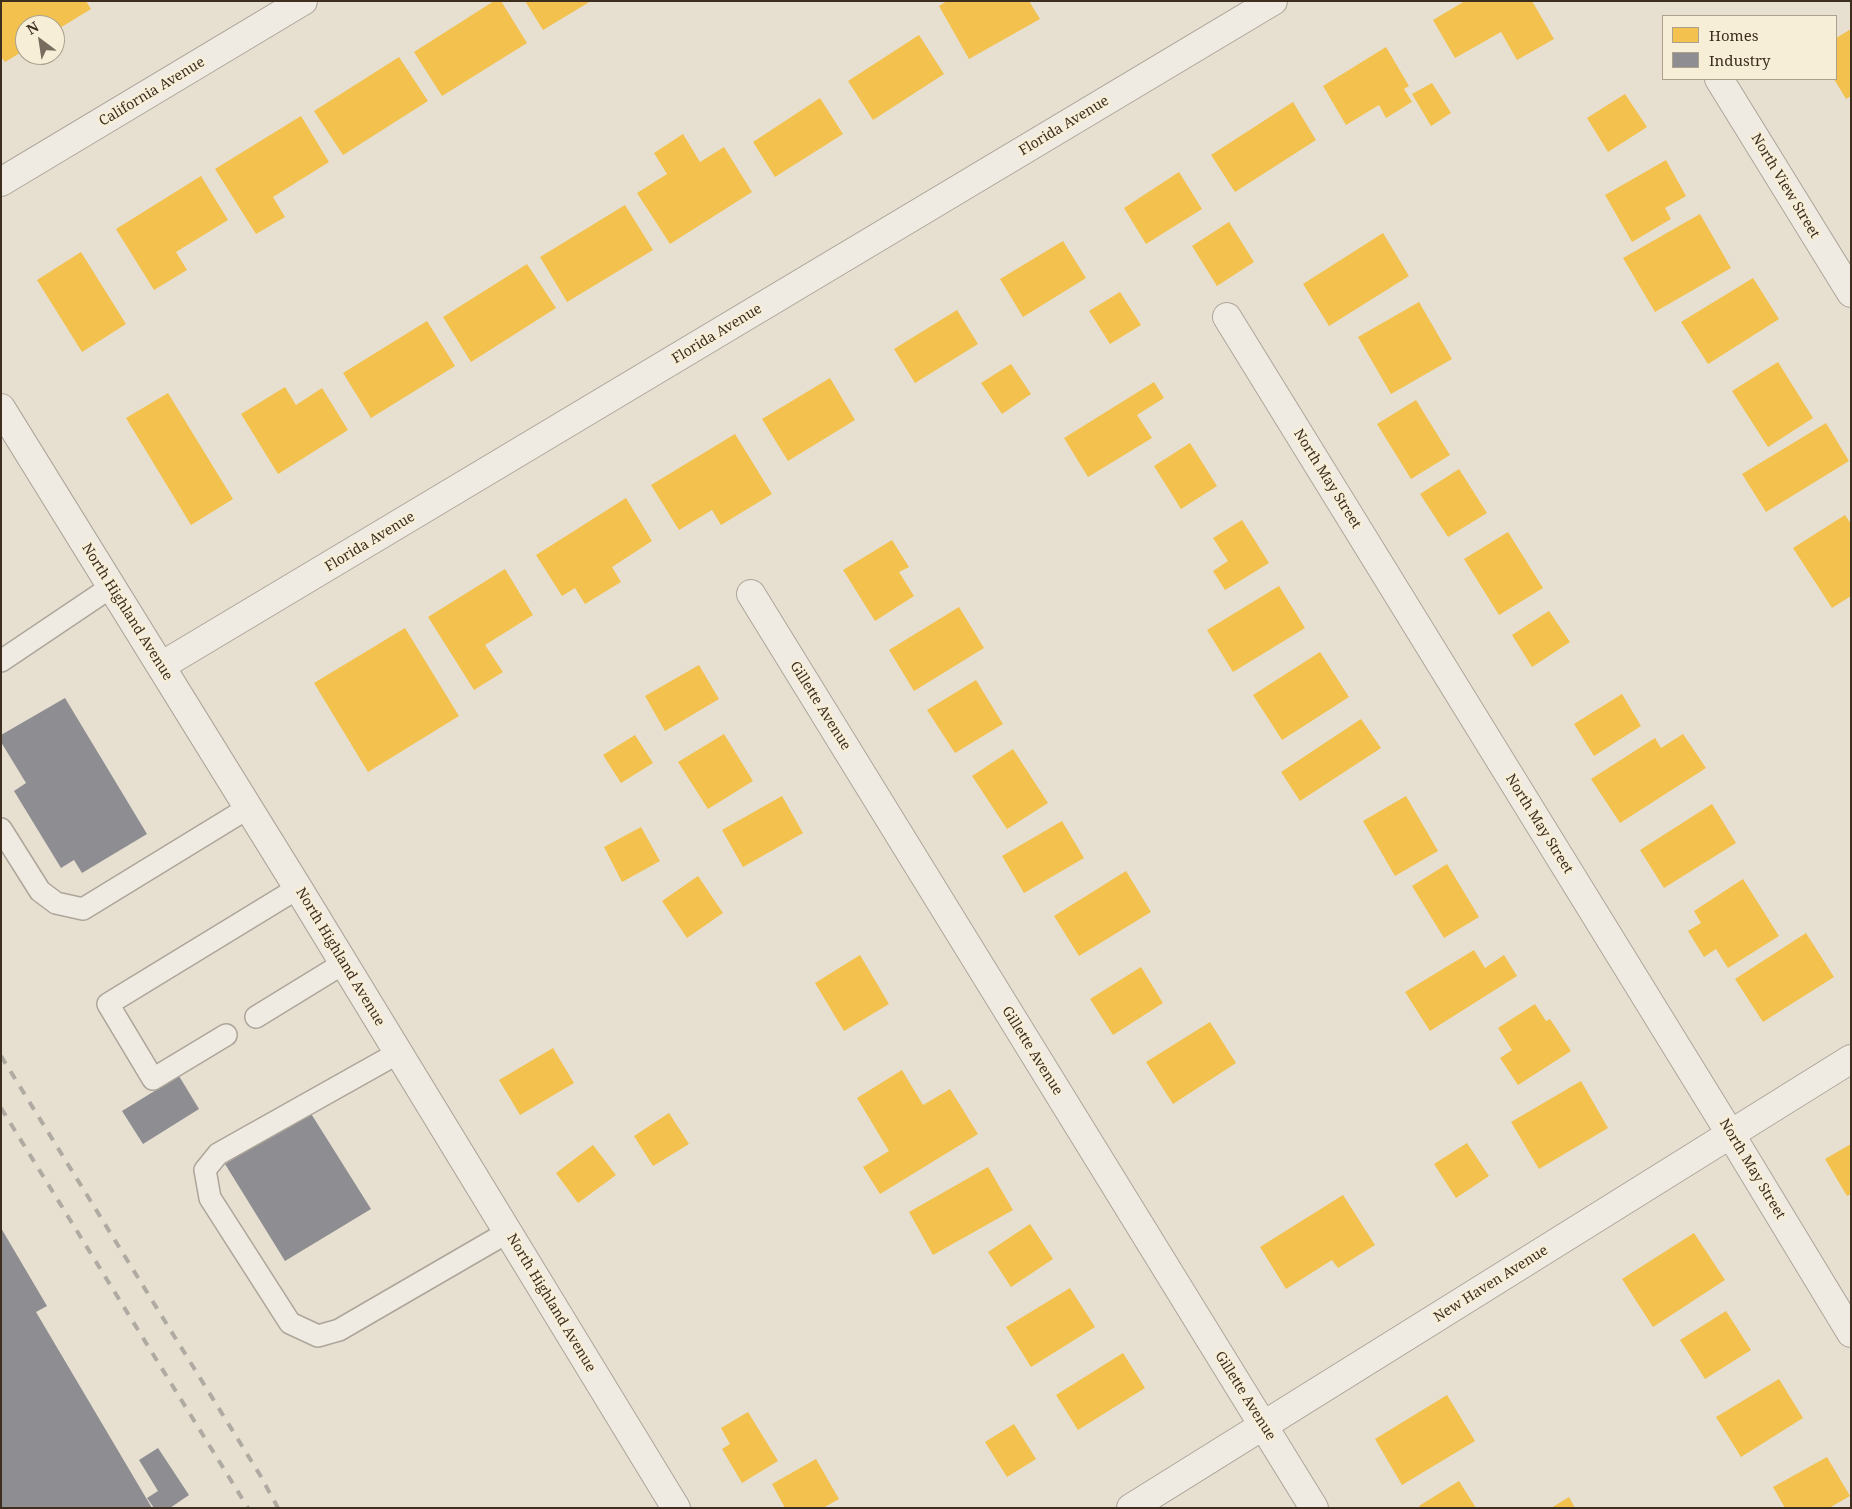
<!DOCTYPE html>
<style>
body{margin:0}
#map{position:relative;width:1852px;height:1509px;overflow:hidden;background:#e7e0d1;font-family:"Noto Serif",serif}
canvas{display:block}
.frame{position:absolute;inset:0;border:2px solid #3d2e20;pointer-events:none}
.legend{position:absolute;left:1662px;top:15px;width:175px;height:65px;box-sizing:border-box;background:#f7eed8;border:1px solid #ada18e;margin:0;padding:6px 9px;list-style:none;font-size:15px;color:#3d2e20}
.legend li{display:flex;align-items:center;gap:10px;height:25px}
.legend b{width:25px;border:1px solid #ada18e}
.north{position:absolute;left:15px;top:15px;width:50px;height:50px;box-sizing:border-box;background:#f7eed8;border:1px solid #ada18e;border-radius:50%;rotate:329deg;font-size:14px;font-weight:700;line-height:20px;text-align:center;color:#3d2e20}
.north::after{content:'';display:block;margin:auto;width:18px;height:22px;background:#786c5e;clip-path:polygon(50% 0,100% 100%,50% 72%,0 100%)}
</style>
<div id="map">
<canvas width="1852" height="1509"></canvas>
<div class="frame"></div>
<ul class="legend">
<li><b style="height:14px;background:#f2c14e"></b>Homes</li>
<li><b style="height:14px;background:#8d8d92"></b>Industry</li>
</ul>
<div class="north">N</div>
</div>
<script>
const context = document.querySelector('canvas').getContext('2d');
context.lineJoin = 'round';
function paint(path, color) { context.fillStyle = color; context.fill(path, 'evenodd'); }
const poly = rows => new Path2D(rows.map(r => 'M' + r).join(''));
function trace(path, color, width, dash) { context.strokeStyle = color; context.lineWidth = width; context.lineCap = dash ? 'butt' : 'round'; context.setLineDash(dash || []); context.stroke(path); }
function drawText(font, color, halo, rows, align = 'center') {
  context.font = font + ' "Noto Serif",serif'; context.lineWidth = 5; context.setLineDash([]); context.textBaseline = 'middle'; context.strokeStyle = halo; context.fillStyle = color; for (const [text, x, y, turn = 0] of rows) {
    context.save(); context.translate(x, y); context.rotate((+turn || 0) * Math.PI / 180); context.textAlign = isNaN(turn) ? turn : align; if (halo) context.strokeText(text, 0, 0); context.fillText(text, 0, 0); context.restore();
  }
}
const homes = poly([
 [1,1,86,1,91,9,55,31,55,25,25,25,25,50,5,62,1,57],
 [494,1,501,1,527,43,442,96,414,52],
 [525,1,591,1,543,30],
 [947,1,1029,1,1040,19,969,59,939,6],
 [1465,1,1532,1,1554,39,1517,60,1501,32,1455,58,1433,20],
 [1851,29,1851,96,1846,99,1834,79,1836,79,1836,38],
 [919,35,944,74,873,120,848,81],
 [1386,47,1409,86,1404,89,1412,102,1386,118,1379,105,1346,125,1323,86],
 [399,57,428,101,343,155,314,111],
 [1432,83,1451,113,1431,126,1412,94],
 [1625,94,1647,127,1608,152,1587,118],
 [820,98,843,134,775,177,753,142],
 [1293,102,1316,140,1235,192,1211,155],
 [301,116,329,162,273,197,285,217,256,234,215,169],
 [683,134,700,162,724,147,752,192,670,244,637,193,667,174,654,153],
 [1666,160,1686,196,1665,208,1671,219,1632,242,1605,195],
 [1179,172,1202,209,1146,244,1124,208],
 [201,176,228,220,176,252,187,270,154,290,116,229],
 [625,205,653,250,567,302,540,257],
 [1700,214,1731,268,1655,312,1623,258],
 [1229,222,1254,262,1217,286,1192,246],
 [1383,233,1409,276,1329,326,1303,284],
 [1063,241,1086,278,1023,317,1000,279],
 [81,252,126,324,82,352,37,280],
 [527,264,556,308,471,362,443,317],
 [1753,278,1779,319,1708,364,1681,322],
 [1120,292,1141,325,1110,344,1089,311],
 [1419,302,1452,359,1391,394,1358,337],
 [957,310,978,344,915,383,894,349],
 [427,321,455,366,371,418,343,373],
 [1778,362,1813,418,1768,447,1732,391],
 [1011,364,1031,394,1002,414,981,383],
 [830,378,855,420,788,461,762,419],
 [1154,382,1164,398,1137,415,1152,438,1088,477,1064,438],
 [285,387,296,405,322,388,348,430,278,474,241,414],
 [168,393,233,499,191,525,126,418],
 [1416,400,1450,455,1411,479,1377,424],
 [1826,423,1849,461,1766,512,1742,474],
 [735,434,772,494,721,525,712,510,679,530,651,485],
 [1190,443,1217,486,1181,509,1154,466],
 [1459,469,1487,513,1448,537,1420,494],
 [626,498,652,541,612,567,621,582,585,604,575,588,562,596,536,555],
 [1845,515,1851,524,1851,596,1832,608,1793,548],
 [1242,520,1269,563,1225,590,1213,571,1228,561,1213,538],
 [1508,532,1543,588,1499,615,1464,559],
 [892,540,909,567,899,572,914,596,875,621,843,570],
 [505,569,533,615,485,645,503,672,474,690,428,617],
 [1279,586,1305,628,1233,672,1207,630],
 [959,607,984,648,914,691,889,650],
 [1549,611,1570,642,1532,667,1512,635],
 [405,628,459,716,368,772,314,683],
 [1320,652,1349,697,1282,740,1253,695],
 [699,665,719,699,665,731,645,696],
 [976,680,1003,724,955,753,927,710],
 [1622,694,1641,726,1594,756,1574,724],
 [1361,719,1381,748,1300,801,1281,772],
 [724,734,753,781,708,809,678,762],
 [1683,734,1706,768,1620,823,1591,779,1655,738,1661,748],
 [635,735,653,763,621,783,603,755],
 [1013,749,1048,803,1007,829,972,776],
 [782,796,803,833,743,867,722,830],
 [1406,796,1438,851,1395,876,1363,821],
 [1712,804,1736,843,1664,888,1640,850],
 [1062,821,1084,858,1024,893,1002,856],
 [641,827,660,861,622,882,604,847],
 [1447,864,1479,917,1444,938,1412,886],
 [1126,871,1151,912,1079,956,1054,916],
 [698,876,723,913,687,938,662,901],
 [1743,879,1779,936,1728,968,1716,949,1704,957,1688,931,1701,923,1694,911],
 [1806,933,1834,977,1763,1022,1735,979],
 [1474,950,1485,968,1504,955,1517,976,1430,1031,1405,992],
 [860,955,889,1004,844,1031,815,983],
 [1141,967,1163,1003,1113,1035,1090,999],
 [1535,1004,1546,1021,1550,1019,1571,1051,1518,1085,1500,1058,1512,1050,1498,1028],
 [1210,1022,1236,1063,1173,1104,1146,1062],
 [553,1048,574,1083,520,1115,499,1080],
 [902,1070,923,1105,950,1089,978,1134,880,1194,863,1167,889,1151,857,1098],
 [1581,1081,1608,1128,1539,1169,1511,1122],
 [669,1113,689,1144,653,1166,634,1136],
 [1467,1143,1489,1176,1456,1198,1434,1164],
 [1851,1144,1851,1194,1847,1196,1825,1159],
 [593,1145,616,1175,578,1203,556,1173],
 [988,1167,1013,1210,933,1255,909,1212],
 [1343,1195,1375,1245,1338,1268,1332,1260,1286,1289,1260,1247],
 [1030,1224,1053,1259,1011,1287,988,1252],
 [1694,1233,1725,1280,1653,1327,1622,1279],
 [1070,1288,1095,1327,1031,1367,1006,1327],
 [1726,1311,1751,1350,1705,1379,1680,1340],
 [1123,1353,1145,1388,1078,1430,1056,1395],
 [1779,1379,1803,1418,1741,1457,1716,1417],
 [1447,1395,1475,1441,1402,1485,1375,1439],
 [748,1412,778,1461,742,1483,722,1449,730,1444,721,1428],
 [1014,1424,1036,1459,1007,1477,985,1442],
 [1827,1457,1850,1496,1829,1508,1785,1508,1773,1487],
 [816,1459,839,1499,823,1508,785,1508,772,1484],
 [1459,1481,1476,1508,1421,1508,1419,1506],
 [1569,1497,1575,1508,1551,1508]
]);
const industry = poly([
 [65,698,147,834,82,873,74,860,61,868,14,791,26,783,1,742,1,735],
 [179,1076,199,1109,143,1144,122,1111],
 [310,1112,371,1209,285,1261,225,1164],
 [1,1228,47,1306,36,1312,152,1508,1,1508],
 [158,1448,189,1495,170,1508,154,1508,147,1498,158,1491,139,1460]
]);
const service = poly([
 [1,661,111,587],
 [1,829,40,891,56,903,83,909,248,808],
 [256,1017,344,963],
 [226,1035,153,1079,108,1004,298,888],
 [398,1053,218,1154,205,1170,210,1198,290,1323,318,1336,339,1330,508,1232]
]);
const minor = poly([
 [1719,79,1851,293],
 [1,182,303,1],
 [1227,317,1731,1135,1851,1333],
 [751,594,1314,1508],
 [161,666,1273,1],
 [1131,1508,1851,1059]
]);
const tertiary = poly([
 [1,408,298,888,676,1508]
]);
const rail = poly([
 [1,1056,260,1475,278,1508],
 [1,1108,248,1508]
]);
const streetNames = [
 ["California Avenue",152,92,-31],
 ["Florida Avenue",1064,126,-31],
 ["North View Street",1785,186,59],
 ["Florida Avenue",717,334,-31],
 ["North May Street",1327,479,58],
 ["Florida Avenue",370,542,-31],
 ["North Highland Avenue",127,612,58],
 ["Gillette Avenue",820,706,58],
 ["North May Street",1539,824,58],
 ["North Highland Avenue",340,957,59],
 ["Gillette Avenue",1032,1051,58],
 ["North May Street",1752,1169,59],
 ["New Haven Avenue",1491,1284,-32],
 ["North Highland Avenue",551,1303,59],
 ["Gillette Avenue",1245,1396,58]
];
paint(homes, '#f2c14e');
paint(industry, '#8d8d92');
trace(service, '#ada599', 24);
trace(minor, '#ada599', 30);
trace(tertiary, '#ada599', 30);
trace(service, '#efebe3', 21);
trace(minor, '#efebe3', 28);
trace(tertiary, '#efebe3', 28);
trace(rail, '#afaaa2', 4, [9, 9]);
drawText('14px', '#3d2e20', '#f7eed8', streetNames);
</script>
